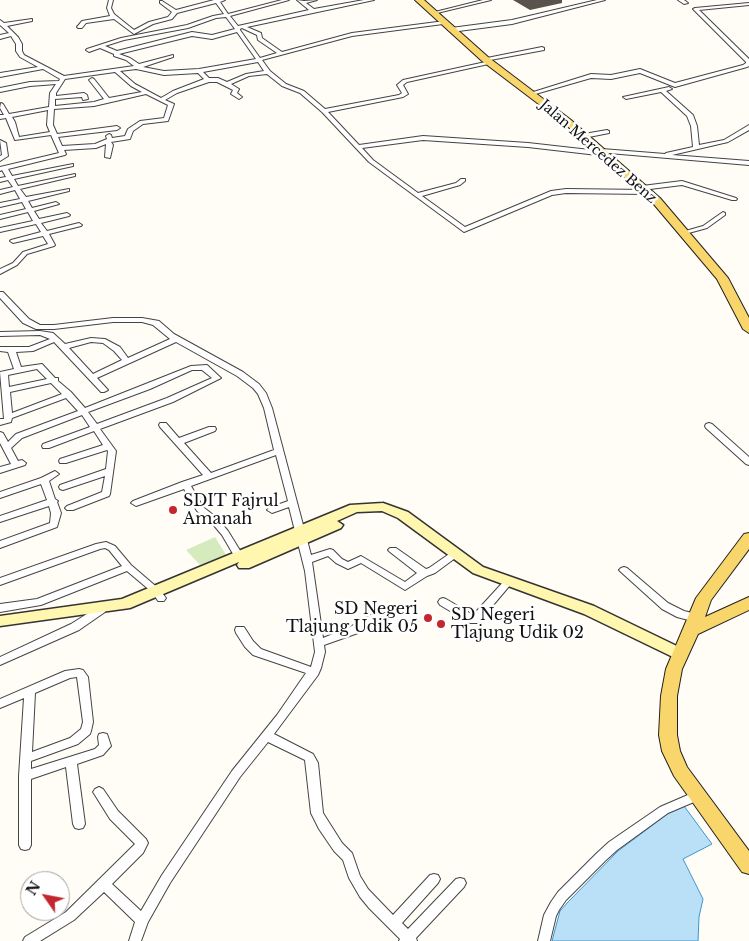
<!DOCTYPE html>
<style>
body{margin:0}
#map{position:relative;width:749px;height:941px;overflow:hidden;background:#fffdf5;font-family:"Libre Baskerville",serif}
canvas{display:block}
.north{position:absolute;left:20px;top:871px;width:50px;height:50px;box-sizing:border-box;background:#fff;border:1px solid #a0a0a0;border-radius:50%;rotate:303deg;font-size:14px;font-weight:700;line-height:20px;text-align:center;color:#111}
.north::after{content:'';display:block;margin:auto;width:18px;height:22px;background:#c4262e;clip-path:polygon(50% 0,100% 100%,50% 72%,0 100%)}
</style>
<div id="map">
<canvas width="749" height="941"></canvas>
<div class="north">N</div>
</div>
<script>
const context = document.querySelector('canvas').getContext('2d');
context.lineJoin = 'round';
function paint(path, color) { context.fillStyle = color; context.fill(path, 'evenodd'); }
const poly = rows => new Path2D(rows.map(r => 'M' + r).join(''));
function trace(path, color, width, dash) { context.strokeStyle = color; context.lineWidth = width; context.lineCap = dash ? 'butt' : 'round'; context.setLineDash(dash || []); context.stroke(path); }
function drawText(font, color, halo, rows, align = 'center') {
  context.font = font + ' "Libre Baskerville",serif'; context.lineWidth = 5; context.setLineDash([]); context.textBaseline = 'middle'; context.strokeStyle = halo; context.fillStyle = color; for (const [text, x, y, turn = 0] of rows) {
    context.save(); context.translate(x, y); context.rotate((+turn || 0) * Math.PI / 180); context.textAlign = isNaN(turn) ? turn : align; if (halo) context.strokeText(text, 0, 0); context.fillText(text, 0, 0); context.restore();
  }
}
const green = poly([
 [215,537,226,555,200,565,186,550]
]);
const water = poly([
 [684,806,712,844,683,859,703,899,699,917,698,941,552,941,560,911,568,902,618,851,674,809,684,806]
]);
const building = poly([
 [513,0,562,0,562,3,530,10]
]);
const street = poly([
 [109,0,113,0,111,8,114,14,134,30,149,22,168,17,172,12,160,3,160,1,162,1,176,10,214,0,225,0,220,2,228,14,282,0,289,0,230,16,238,26,309,10,297,0,304,1,317,0,306,3,314,9,364,0,374,0,247,27,261,33,262,38,282,52,352,33,445,21,445,23,443,24,352,36,262,60,270,71,286,84,304,91,325,109,399,95,402,93,397,85,403,80,490,61,493,63,407,82,403,85,408,94,403,97,328,112,359,145,423,136,528,143,599,151,602,149,665,154,666,153,693,147,691,126,687,116,661,92,626,99,623,97,669,87,672,89,666,91,693,115,697,126,699,145,724,140,749,125,749,130,728,142,672,155,749,161,749,165,609,153,606,156,528,147,423,140,362,148,373,160,418,193,456,183,461,179,465,179,465,181,460,185,422,196,465,227,551,191,566,189,646,190,649,192,646,194,566,193,552,195,464,232,369,162,322,112,300,93,282,86,267,74,249,76,231,84,239,89,237,93,242,97,239,99,231,94,233,90,217,82,209,82,177,93,165,100,174,104,168,121,143,124,133,131,130,139,111,142,113,145,110,158,105,157,106,144,96,148,64,150,66,154,65,155,8,169,12,176,73,164,73,166,14,179,18,186,75,174,75,176,20,189,26,197,69,189,69,191,28,201,32,208,56,202,59,204,34,211,39,219,67,213,70,215,69,216,41,223,47,231,79,223,82,225,81,226,49,234,55,245,54,246,27,254,17,265,0,274,0,269,13,263,23,252,48,244,43,236,13,243,10,241,11,240,41,232,36,224,0,232,0,228,33,221,28,212,0,219,0,215,26,209,22,202,0,207,0,203,20,199,15,190,0,194,0,190,13,187,8,180,0,182,0,178,6,177,2,170,0,171,0,167,59,153,51,135,15,140,6,118,0,119,0,115,4,115,0,108,1,103,3,104,9,114,49,107,50,93,56,84,30,86,0,92,0,88,30,82,59,81,60,79,43,69,0,77,0,73,38,67,20,57,16,51,16,44,11,36,0,39,0,35,9,33,0,25,0,20,4,23,32,19,32,21,7,26,18,37,22,44,22,51,24,55,64,76,134,66,126,60,114,56,114,54,100,48,89,52,86,50,87,49,121,38,187,25,213,16,224,14,216,3,177,13,172,19,153,24,134,34,114,19,86,23,82,28,78,28,77,27,82,21,110,16,107,8,109,0],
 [226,17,235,29,212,35,192,32,117,51,105,46,124,40,188,28,216,18,226,17],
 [242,28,257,35,258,40,277,53,260,58,240,30,240,29,242,28],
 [237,32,256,59,199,69,164,71,143,67,173,57,173,55,139,64,130,58,119,54,192,36,212,39,237,32],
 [258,62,264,71,246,74,227,82,218,78,209,78,203,72,258,62],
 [136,69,164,75,198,73,204,79,173,91,161,98,135,84,120,71,136,69],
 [115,72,131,86,142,92,109,98,94,79,92,78,89,80,104,99,94,102,55,106,55,99,82,97,83,100,88,99,87,95,84,93,56,96,56,93,65,79,115,72],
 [146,94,168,105,164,118,140,121,128,129,125,136,112,138,111,135,109,134,106,136,107,139,95,144,62,146,58,137,117,130,120,128,117,126,57,134,53,125,54,109,94,106,146,94],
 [48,110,47,125,50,132,19,137,15,122,12,117,48,110],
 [483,0,491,0,433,14,431,13,483,0],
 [597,0,605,0,512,24,451,32,448,30,451,28,512,20,597,0],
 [678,0,684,0,688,3,684,4,678,0],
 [749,3,749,5,699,10,749,59,749,66,747,67,675,87,640,73,611,79,591,78,532,95,527,94,591,74,611,75,640,69,675,83,743,65,746,63,746,62,693,9,695,8,749,3],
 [542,47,544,48,544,50,485,61,482,59,542,47],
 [607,130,609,131,609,133,584,138,581,136,584,134,607,130],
 [0,140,6,143,8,156,0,161,0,156,2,155,0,140],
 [682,181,736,198,737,199,736,200,732,200,682,185,642,190,639,188,642,186,682,181],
 [723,212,725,213,725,215,707,228,685,234,682,232,703,226,723,212],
 [0,292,3,292,29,319,40,325,54,325,113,318,142,318,159,321,174,334,243,372,259,384,266,393,272,408,311,555,330,549,333,550,342,559,348,562,361,556,405,582,417,573,390,552,388,550,390,548,396,548,426,569,429,568,452,552,458,552,460,554,458,556,435,573,427,576,405,590,361,563,348,569,336,563,328,556,312,562,323,638,350,627,381,609,385,608,389,609,390,612,389,615,358,633,324,645,325,652,321,668,318,675,274,734,313,754,318,763,323,813,342,843,352,853,360,876,368,889,393,915,430,875,434,874,438,875,440,879,438,883,402,923,408,929,456,879,460,878,464,879,466,883,464,887,416,938,417,941,399,941,400,939,369,908,360,897,349,878,343,860,334,851,319,829,311,813,305,760,268,742,240,777,170,883,148,922,141,941,129,941,135,922,104,892,74,920,40,941,23,941,25,937,66,912,135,844,110,819,95,795,93,792,95,789,99,787,103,789,118,811,146,839,148,843,143,853,112,884,141,911,162,875,232,771,277,715,306,673,253,655,245,647,236,633,235,630,236,627,244,627,253,641,261,649,311,667,315,652,305,571,289,507,272,513,267,510,269,508,288,501,276,455,191,486,203,507,217,518,228,531,244,557,242,559,236,559,222,535,211,522,197,511,184,489,136,506,131,503,133,501,182,482,203,475,160,427,159,425,160,423,166,423,179,438,209,427,215,427,216,429,215,431,184,443,211,473,274,450,264,408,258,394,253,388,237,376,176,342,97,378,108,390,104,392,101,392,54,342,33,351,16,352,21,367,42,364,55,378,58,378,58,381,71,392,85,408,191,366,207,365,221,378,173,402,100,429,116,451,110,494,109,496,73,510,67,510,65,508,67,506,102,492,105,476,63,490,60,489,59,487,60,485,106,469,108,451,107,450,66,463,60,463,59,461,60,459,103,445,94,431,49,448,43,448,42,446,43,444,90,427,82,415,22,438,11,448,18,461,22,460,26,463,25,465,0,473,0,467,11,464,0,443,0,432,3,433,8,442,16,434,78,411,66,398,12,418,11,422,0,425,0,419,4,419,0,372,14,369,8,352,0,351,0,347,29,347,50,339,40,335,0,336,0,332,40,331,53,333,65,344,91,338,105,339,120,347,128,358,170,339,153,325,142,322,113,322,54,329,36,329,23,323,0,298,0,292],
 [91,342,103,343,114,351,122,360,93,374,69,348,91,342],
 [37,369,47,379,9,387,8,375,37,369],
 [192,370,202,370,212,378,167,398,97,424,88,412,150,389,192,370],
 [51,383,62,394,12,413,10,392,51,383],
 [709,423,712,424,749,457,749,465,746,464,706,428,705,426,706,424,709,423],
 [55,471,59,474,49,481,55,499,58,501,57,502,61,513,57,527,0,548,0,541,50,523,51,513,49,506,0,522,0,516,47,500,41,484,0,498,0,492,41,478,55,471],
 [106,542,115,546,131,565,159,589,166,598,164,601,158,601,153,593,127,571,41,605,0,612,0,604,37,599,122,566,109,550,105,548,100,549,0,585,0,578,96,544,106,542],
 [624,567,627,568,668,603,684,611,700,615,701,618,700,621,696,622,677,617,662,609,621,572,619,570,621,568,624,567],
 [508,579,511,580,513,582,511,584,478,623,470,623,440,605,438,602,440,599,443,598,446,599,473,615,505,580,508,579],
 [101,605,105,606,106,609,105,612,79,630,0,665,0,657,71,624,101,605],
 [79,669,83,670,88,677,93,722,91,731,90,734,78,744,31,761,31,769,95,749,99,745,98,737,99,734,103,733,107,734,111,746,103,755,77,764,85,824,83,828,79,829,75,828,73,824,66,767,31,779,31,845,29,849,25,850,21,849,19,845,19,776,24,698,0,708,0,699,65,671,79,669],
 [77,677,83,722,81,729,70,738,32,752,35,693,70,678,77,677],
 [697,791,701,793,703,796,701,799,668,813,617,850,605,861,566,900,559,910,556,916,550,941,538,941,544,915,551,902,558,892,597,853,609,842,660,807,697,791]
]);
const secondary = poly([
 [383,503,408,512,483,567,594,606,685,650,687,654,685,658,680,660,675,658,584,614,473,573,398,518,382,511,357,512,337,521,343,525,341,528,249,568,239,568,237,565,239,562,130,608,0,626,0,616,122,599,350,505,383,503]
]);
const primary = poly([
 [415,0,424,0,488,57,571,120,660,198,728,278,749,318,749,333,743,329,717,279,652,202,565,124,482,61,415,0],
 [749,533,749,549,711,600,705,617,749,597,749,610,698,634,682,669,677,696,677,735,680,751,687,767,749,851,749,874,742,872,674,776,662,751,659,735,661,696,666,669,696,598,744,534,749,533]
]);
const markers = [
 [173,510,5,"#c4262e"],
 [428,618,5,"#c4262e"],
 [441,624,5,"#c4262e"]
];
const farStreetnames = [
 ["Jalan Mercedez Benz",598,152,41]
];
const poiNames = [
 ["SDIT Fajrul",183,501],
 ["Amanah",183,519],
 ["SD Negeri",418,609,"right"],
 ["Tlajung Udik 05",418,627,"right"],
 ["SD Negeri",451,615],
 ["Tlajung Udik 02",451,633]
];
paint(green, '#d5ebbd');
paint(water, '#b9e0f7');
trace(water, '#3f96cf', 1);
paint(building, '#5a524d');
trace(street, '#444', 2);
trace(secondary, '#333', 3);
trace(primary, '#222', 2);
paint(street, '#fff');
paint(secondary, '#fff6b0');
paint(primary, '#f9d66b');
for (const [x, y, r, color] of markers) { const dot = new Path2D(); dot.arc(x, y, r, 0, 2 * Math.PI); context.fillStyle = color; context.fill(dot); trace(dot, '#fff', 2); }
drawText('14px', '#111', '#fff', farStreetnames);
drawText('16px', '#111', '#fff', poiNames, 'left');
</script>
